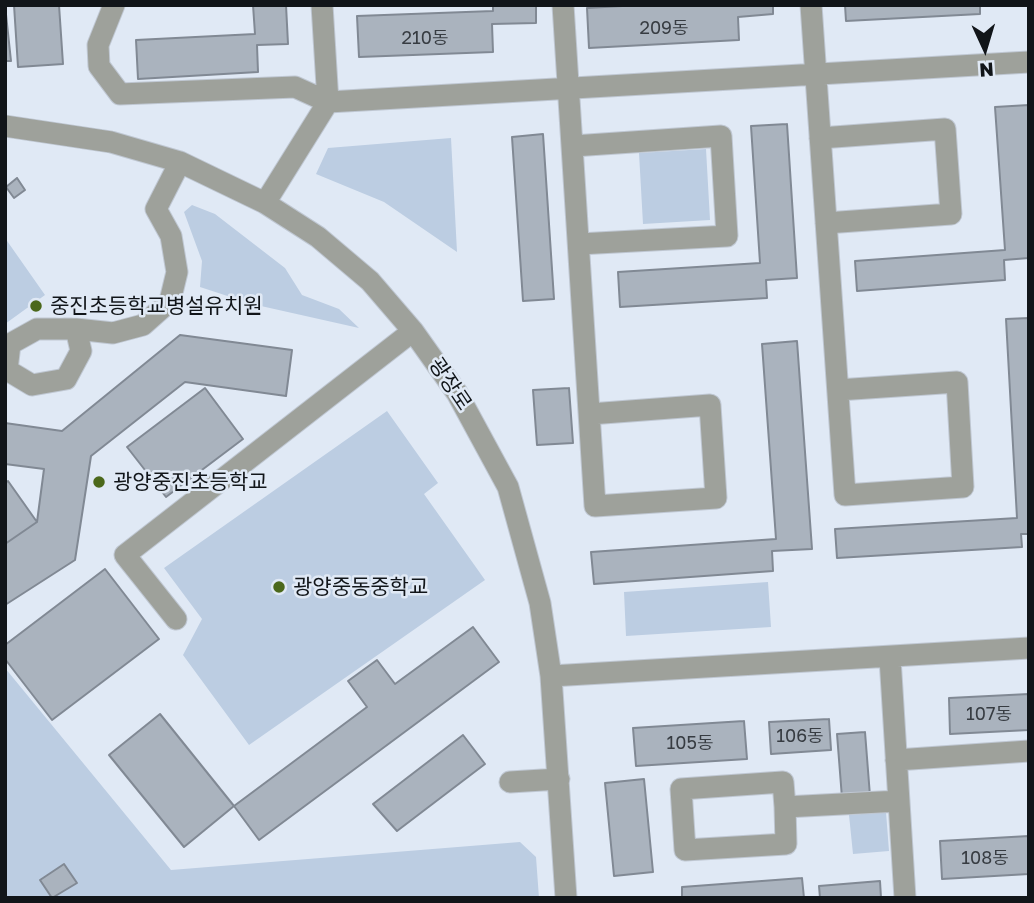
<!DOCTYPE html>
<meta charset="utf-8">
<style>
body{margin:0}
#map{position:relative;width:1034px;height:903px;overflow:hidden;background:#e0e9f5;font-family:"Golos Text",sans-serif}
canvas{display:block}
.frame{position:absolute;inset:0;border:7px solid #111519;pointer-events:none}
.north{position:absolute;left:950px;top:14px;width:70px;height:70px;-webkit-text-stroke:5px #e0e9f5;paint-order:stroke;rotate:176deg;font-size:19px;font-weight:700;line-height:28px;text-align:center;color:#111519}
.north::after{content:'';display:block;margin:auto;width:24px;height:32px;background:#111519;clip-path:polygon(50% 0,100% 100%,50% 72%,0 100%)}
</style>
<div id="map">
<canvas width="1034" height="903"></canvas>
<div class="frame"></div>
<div class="north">N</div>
</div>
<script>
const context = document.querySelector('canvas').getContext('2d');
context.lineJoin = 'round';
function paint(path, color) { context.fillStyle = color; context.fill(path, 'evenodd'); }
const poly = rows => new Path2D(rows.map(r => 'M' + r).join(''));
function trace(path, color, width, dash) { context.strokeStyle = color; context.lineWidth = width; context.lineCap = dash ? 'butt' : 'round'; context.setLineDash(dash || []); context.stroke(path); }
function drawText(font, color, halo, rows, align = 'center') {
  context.font = font + ' "Golos Text","Noto Sans KR",sans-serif'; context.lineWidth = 5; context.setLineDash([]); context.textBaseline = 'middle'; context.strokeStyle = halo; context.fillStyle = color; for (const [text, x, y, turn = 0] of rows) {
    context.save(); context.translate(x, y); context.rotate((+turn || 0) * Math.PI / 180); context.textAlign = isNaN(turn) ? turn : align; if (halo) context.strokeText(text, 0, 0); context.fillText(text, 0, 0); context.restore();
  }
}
const green = poly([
 [451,138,457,252,384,202,316,174,328,148],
 [706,149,710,220,643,224,639,153],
 [192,205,215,214,285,268,302,295,339,309,359,328,252,304,200,287,202,261,184,212],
 [5,238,45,295,5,324],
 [387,411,438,483,424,494,485,580,249,745,183,655,202,619,164,568],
 [768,582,771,627,626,636,624,592],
 [5,668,171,870,520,842,536,857,539,898,5,898],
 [886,812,889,851,853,854,849,815]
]);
const building = poly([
 [5,5,11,61,5,61,5,5],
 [14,5,59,5,63,64,18,67,14,5],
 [253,5,286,5,288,44,257,45,258,72,138,79,136,40,255,34,253,5],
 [493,5,536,5,536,23,492,24,493,52,359,57,357,16,493,11,493,5],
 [640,5,773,5,773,14,738,17,739,40,589,48,587,8,640,5],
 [845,5,980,5,980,14,846,21,845,5],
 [1029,105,1029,258,1004,260,1005,280,857,291,855,261,1005,250,995,107,1029,105],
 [787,124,797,278,766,280,767,298,620,307,618,272,760,263,751,126,787,124],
 [543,134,554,299,523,301,512,137,543,134],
 [17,178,25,190,14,198,6,187,17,178],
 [1029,318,1029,534,1021,534,1022,547,837,558,835,529,1017,518,1006,319,1029,318],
 [180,335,292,350,286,396,185,382,91,456,75,560,5,605,5,544,37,522,44,469,5,464,5,423,62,431,180,335],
 [797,341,812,549,772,551,773,571,594,584,591,552,776,539,762,344,797,341],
 [205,388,243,439,166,497,127,447,205,388],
 [569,388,573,443,537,445,533,390,569,388],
 [8,481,37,522,5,544,5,483,8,481],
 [105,569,159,639,52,720,5,659,5,645,105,569],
 [473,627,499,662,259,840,234,806,367,707,348,681,377,660,395,684,473,627],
 [1029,694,1029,730,950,734,949,698,1029,694],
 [160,714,234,806,184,847,109,755,160,714],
 [829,719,831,750,771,754,769,722,829,719],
 [744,721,747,759,636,766,633,728,744,721],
 [865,732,870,796,842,798,837,734,865,732],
 [463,735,485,764,397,831,373,804,463,735],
 [644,779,653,872,614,876,605,783,644,779],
 [1029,836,1029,874,942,879,940,841,1029,836],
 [64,864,77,883,52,898,40,880,64,864],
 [802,878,804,898,682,898,682,887,802,878],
 [880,881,881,898,820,898,819,886,880,881]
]);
const minor = poly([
 [114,5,98,45,99,66,120,94,295,87,328,102,1029,62],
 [563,5,595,506,716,498,710,405,590,414],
 [811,5,845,495,963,487,957,382,838,390],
 [5,126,111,142,180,162,265,203,318,237,370,281,413,331,457,393,508,487,540,603,551,676,566,898],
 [820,138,945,129,951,214,826,223],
 [573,146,721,136,727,236,579,244],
 [265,203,328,102,322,5],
 [76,329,81,351,66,379,32,385,7,370,10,344,37,329,76,329,113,333,143,325,170,301,177,272,171,236,156,209,180,162],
 [176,619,125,555,413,331],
 [890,658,905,898],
 [551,676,1029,648],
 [896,760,1029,751],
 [510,782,559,779],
 [785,807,786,844,685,850,681,789,783,782,785,807,899,801]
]);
const markers = [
 [36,306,7,"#4b681b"],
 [99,482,7,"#4b681b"],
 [279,587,7,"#4b681b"]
];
const numberNames = [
 ["209동",664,28],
 ["210동",425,38],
 ["107동",989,714],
 ["106동",800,736],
 ["105동",690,743],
 ["108동",985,858]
];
const poiNames = [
 ["중진초등학교병설유치원",50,306],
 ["광양중진초등학교",113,482],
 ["광양중동중학교",293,587]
];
const streetNames = [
 ["광장로",450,384,56]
];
paint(green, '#bccde2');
paint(building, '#aab3be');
trace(building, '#818994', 2);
trace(minor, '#bfc7d2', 23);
trace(minor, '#9ea19b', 21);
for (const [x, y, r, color] of markers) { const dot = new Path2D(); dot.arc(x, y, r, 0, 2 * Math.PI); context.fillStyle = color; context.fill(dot); trace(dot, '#e0e9f5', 2.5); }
drawText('18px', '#373c42', null, numberNames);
drawText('21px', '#111519', '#e0e9f5', poiNames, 'left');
drawText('21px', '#111519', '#e0e9f5', streetNames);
</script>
